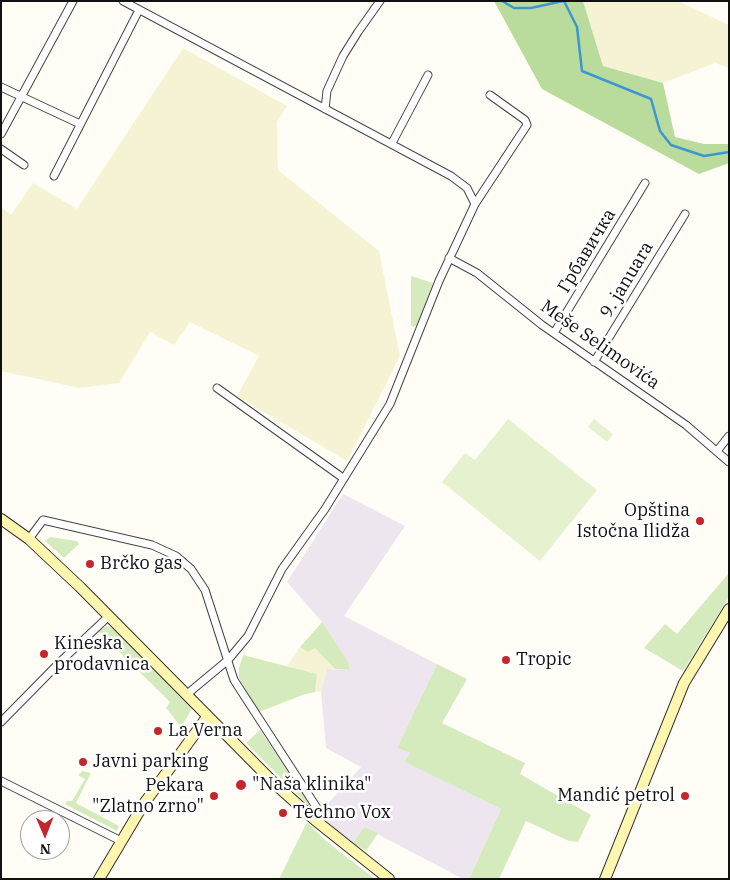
<!DOCTYPE html>
<meta charset="utf-8">
<style>
body{margin:0}
#map{position:relative;width:730px;height:880px;overflow:hidden;background:#fffdf5;font-family:"IBM Plex Serif",serif}
canvas{display:block}
.frame{position:absolute;inset:0;border:2px solid #111;pointer-events:none}
.north{position:absolute;left:20px;top:810px;width:50px;height:50px;box-sizing:border-box;background:#fff;border:1px solid #a0a0a0;border-radius:50%;rotate:179deg;font-size:14px;font-weight:700;line-height:20px;text-align:center;color:#111}
.north::after{content:'';display:block;margin:auto;width:18px;height:22px;background:#c4262e;clip-path:polygon(50% 0,100% 100%,50% 72%,0 100%)}
</style>
<div id="map">
<canvas width="730" height="880"></canvas>
<div class="frame"></div>
<div class="north">N</div>
</div>
<script>
const context = document.querySelector('canvas').getContext('2d');
context.lineJoin = 'round';
function paint(path, color) { context.fillStyle = color; context.fill(path, 'evenodd'); }
const poly = rows => new Path2D(rows.map(r => 'M' + r).join(''));
function trace(path, color, width, dash) { context.strokeStyle = color; context.lineWidth = width; context.lineCap = dash ? 'butt' : 'round'; context.setLineDash(dash || []); context.stroke(path); }
function drawText(font, color, halo, rows, align = 'center') {
  context.font = font + ' "IBM Plex Serif",serif'; context.lineWidth = 5; context.setLineDash([]); context.textBaseline = 'middle'; context.strokeStyle = halo; context.fillStyle = color; for (const [text, x, y, turn = 0] of rows) {
    context.save(); context.translate(x, y); context.rotate((+turn || 0) * Math.PI / 180); context.textAlign = isNaN(turn) ? turn : align; if (halo) context.strokeText(text, 0, 0); context.fillText(text, 0, 0); context.restore();
  }
}
const industrial = poly([
 [343,494,405,526,344,616,437,664,397,748,410,753,406,762,501,809,469,879,463,879,364,827,353,843,321,817,323,809,361,767,326,748,321,691,327,669,349,670,322,622,287,582]
]);
const farmland = poly([
 [583,1,678,1,729,25,729,68,715,63,663,83,603,66],
 [183,48,287,106,277,122,278,170,379,251,400,356,347,461,237,396,259,356,190,322,174,345,150,332,119,383,79,388,1,371,1,207,11,215,33,183,77,209],
 [300,647,308,652,315,648,335,669,327,669,321,691,315,692,317,674,287,666]
]);
const green = poly([
 [411,276,433,283,417,325,414,327,411,326],
 [50,537,77,541,79,544,64,558,45,541],
 [728,574,729,597,683,671,644,648,665,624,677,634],
 [322,622,347,660,350,670,335,669,315,648,308,652,300,647],
 [107,626,117,630,187,700,192,709,181,727,166,708,170,702,98,631],
 [243,655,317,674,315,692,305,694,259,712,239,678,239,668],
 [437,664,467,679,442,723,525,763,520,774,591,815,578,842,569,841,526,821,499,879,469,879,501,809,405,762,410,753,397,748],
 [260,730,310,803,309,806,246,743],
 [82,771,91,773,76,803,119,826,117,831,65,804,67,801,72,801,85,779,78,775],
 [307,822,326,841,375,879,279,879],
 [364,827,378,833,366,851,353,843]
]);
const forest = poly([
 [494,1,583,1,603,66,663,83,675,137,704,144,729,144,729,163,699,174,542,89]
]);
const pitch = poly([
 [508,419,597,490,540,561,442,482,465,453,475,460],
 [594,419,613,434,607,442,588,427]
]);
const stream = poly([
 [502,1,514,8,531,8,563,1],
 [564,1,577,27,582,71,651,99,660,131,671,145,704,156,729,152]
]);
const street = poly([
 [123,1,451,176,467,188,475,204,439,281,390,404,325,509,282,569,248,636,228,660,186,695],
 [1,87,80,124],
 [325,109,327,91,343,56,358,32,380,1],
 [1,134,73,1],
 [392,143,428,75],
 [1,149,24,165],
 [54,176,139,10],
 [475,204,527,125,525,120,490,95],
 [449,258,477,273,542,325,686,425,729,462],
 [554,333,645,183],
 [594,362,685,214],
 [217,388,343,478],
 [717,451,729,436],
 [29,539,43,520,152,545,176,556,191,569,205,590,234,680,317,808,318,815,315,820],
 [1,722,62,660,109,616],
 [1,781,121,841]
]);
const secondary = poly([
 [1,519,29,539,80,587,275,784,315,820,389,879],
 [99,879,143,805,207,717],
 [605,879,684,683,729,609]
]);
const markers = [
 [700,521,5,"#c4262e"],
 [90,564,5,"#c4262e"],
 [44,654,5,"#c4262e"],
 [506,660,5,"#c4262e"],
 [158,731,5,"#c4262e"],
 [83,762,5,"#c4262e"],
 [241,785,6,"#c4262e"],
 [214,796,5,"#c4262e"],
 [685,796,5,"#c4262e"],
 [283,813,5,"#c4262e"]
];
const streetNames = [
 ["Грбавичка",587,251,-59],
 ["9. januara",627,280,-59],
 ["Meše Selimovića",600,345,35]
];
const poiNames = [
 ["Opština",690,511,"right"],
 ["Istočna Ilidža",690,532,"right"],
 ["Brčko gas",100,564],
 ["Kineska",54,644],
 ["prodavnica",54,665],
 ["Tropic",516,660],
 ["La Verna",168,731],
 ["Javni parking",93,762],
 ["\"Naša klinika\"",252,785],
 ["Pekara",204,786,"right"],
 ["\"Zlatno zrno\"",204,807,"right"],
 ["Mandić petrol",675,796,"right"],
 ["Techno Vox",293,813]
];
paint(industrial, '#eee6ef');
paint(farmland, '#f6f3d4');
paint(green, '#d5ebbd');
paint(forest, '#b9dc9c');
paint(pitch, '#e6f2cf');
trace(stream, '#3f96cf', 2.5);
trace(street, '#444', 9);
trace(secondary, '#333', 12);
trace(street, '#fff', 7);
trace(secondary, '#fff6b0', 10);
for (const [x, y, r, color] of markers) { const dot = new Path2D(); dot.arc(x, y, r, 0, 2 * Math.PI); context.fillStyle = color; context.fill(dot); trace(dot, '#fff', 2); }
drawText('18px', '#111', '#fff', streetNames);
drawText('18px', '#111', '#fff', poiNames, 'left');
</script>
